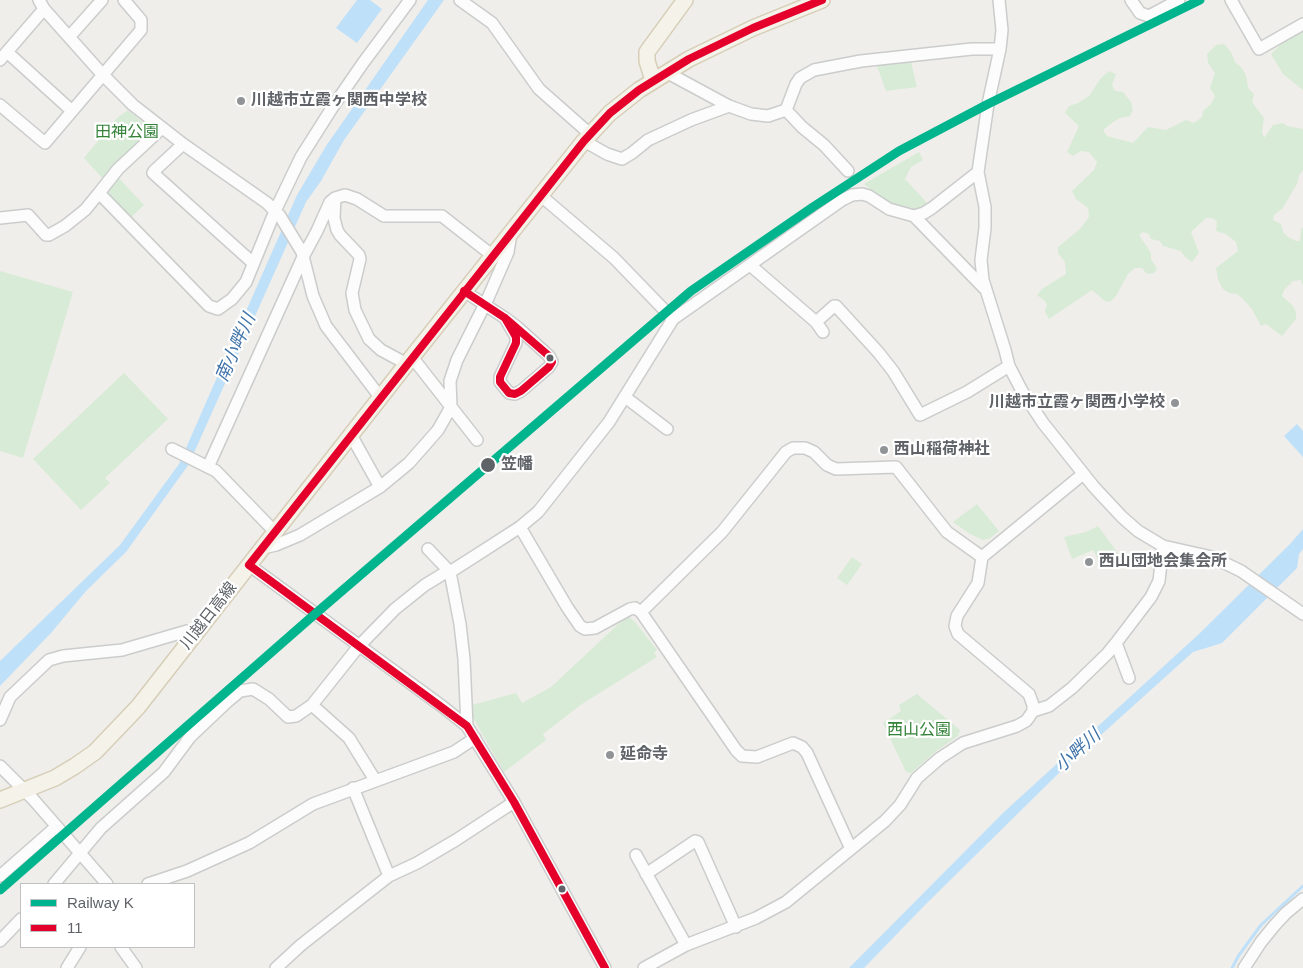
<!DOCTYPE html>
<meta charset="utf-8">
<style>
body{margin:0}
#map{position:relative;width:1303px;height:968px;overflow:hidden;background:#efeeea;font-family:Helvetica,sans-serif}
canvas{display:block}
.legend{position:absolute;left:20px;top:883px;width:175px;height:65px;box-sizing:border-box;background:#fff;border:1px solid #bfc1c3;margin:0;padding:6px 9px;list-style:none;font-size:15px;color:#5f6368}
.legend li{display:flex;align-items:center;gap:10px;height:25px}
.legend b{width:25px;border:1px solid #bfc1c3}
</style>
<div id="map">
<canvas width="1303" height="968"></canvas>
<ul class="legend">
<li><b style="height:6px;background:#00b48d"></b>Railway K</li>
<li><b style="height:6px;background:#e4002b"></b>11</li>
</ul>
</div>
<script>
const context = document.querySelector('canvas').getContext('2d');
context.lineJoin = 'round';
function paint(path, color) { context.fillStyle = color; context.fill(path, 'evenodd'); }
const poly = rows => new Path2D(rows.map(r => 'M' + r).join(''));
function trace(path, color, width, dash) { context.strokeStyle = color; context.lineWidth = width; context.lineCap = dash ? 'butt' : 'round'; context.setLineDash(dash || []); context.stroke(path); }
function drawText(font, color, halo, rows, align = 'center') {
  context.font = font + ' Helvetica,"Noto Sans JP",sans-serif'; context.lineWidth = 4.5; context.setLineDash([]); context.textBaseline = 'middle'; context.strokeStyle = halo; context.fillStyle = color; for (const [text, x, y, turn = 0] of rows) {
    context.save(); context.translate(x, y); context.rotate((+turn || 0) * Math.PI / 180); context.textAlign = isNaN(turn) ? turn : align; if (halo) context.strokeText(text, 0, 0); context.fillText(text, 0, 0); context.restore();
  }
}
const green = poly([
 [1303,31,1303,90,1283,74,1271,54,1284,41],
 [1224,44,1231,52,1235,62,1241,67,1246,75,1248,88,1254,94,1252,102,1264,118,1262,132,1264,138,1273,125,1283,123,1287,126,1303,129,1303,170,1299,175,1297,184,1282,209,1274,215,1273,220,1281,224,1283,232,1288,237,1296,241,1300,241,1301,230,1303,227,1303,286,1301,280,1293,281,1284,290,1282,296,1293,306,1296,312,1296,319,1282,336,1266,324,1261,326,1252,309,1243,299,1237,294,1229,293,1222,288,1218,279,1216,268,1238,251,1236,242,1226,234,1216,231,1217,221,1212,218,1206,218,1191,232,1199,253,1192,262,1185,257,1181,251,1163,246,1160,241,1151,239,1149,234,1143,232,1139,235,1151,253,1151,259,1157,269,1154,273,1147,274,1142,268,1135,268,1128,274,1116,296,1110,302,1105,301,1092,290,1049,319,1045,312,1047,305,1045,301,1037,295,1042,289,1066,274,1065,262,1058,253,1058,247,1080,229,1089,217,1088,208,1076,199,1072,191,1094,170,1097,162,1089,152,1081,151,1073,156,1067,152,1079,126,1065,113,1069,106,1078,103,1089,96,1101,78,1109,71,1116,74,1112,85,1115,91,1123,92,1131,102,1133,110,1130,116,1120,118,1113,122,1103,130,1107,136,1133,143,1148,127,1166,130,1186,120,1194,123,1202,117,1203,111,1211,104,1215,96,1210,88,1215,73,1208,63,1207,54,1216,45],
 [911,62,917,87,886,91,877,66],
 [128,110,154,132,104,180,84,158,117,118],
 [919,152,923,160,911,167,905,179,930,206,914,212,889,204,864,184],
 [116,175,144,205,128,220,102,192],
 [0,271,73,292,23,458,0,451],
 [124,373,168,419,105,478,110,483,81,510,33,459],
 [977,504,999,531,989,539,983,540,970,534,953,522],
 [1098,526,1120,556,1102,567,1093,550,1072,559,1064,537,1086,532],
 [852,557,862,564,847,585,837,578],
 [626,617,629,617,635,622,657,650,654,653,657,657,582,704,543,734,546,740,504,772,471,714,472,705,516,693,522,703,551,687],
 [917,694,960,730,958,736,935,752,911,773,906,772,883,723,901,711,899,705]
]);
const water = poly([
 [357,0,370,0,382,9,357,43,336,28],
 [428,0,444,0,344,140,321,181,306,202,189,464,126,552,86,591,51,633,0,686,0,661,120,545,179,464,297,195,326,146],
 [1297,424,1303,431,1303,457,1284,436],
 [1303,529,1303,549,1299,554,1297,568,1222,643,1193,652,1061,771,924,906,864,968,849,968,1004,812,1199,634,1290,544]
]);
const stream = poly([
 [1232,968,1239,955,1261,925,1303,886]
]);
const minor = poly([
 [39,0,44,9,102,74,133,105,183,144,267,203,280,216,302,252,313,296,326,326,380,397],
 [460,0,492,23,539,89,590,134],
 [999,0,1002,30,1000,49,988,104,978,172,985,207,985,228,981,260,983,280,1005,350,1009,366,1022,391,1043,423,1094,487,1122,517,1138,531,1163,546,1212,557,1241,571,1303,614],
 [1131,0,1140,13,1149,16,1179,0],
 [1231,0,1259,49,1303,24],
 [70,36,102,0],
 [7,52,72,111],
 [0,60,44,9],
 [666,72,729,106,751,114,768,116,786,110,796,84,800,78,814,70,861,61,972,49,1000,49],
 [0,105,45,143,141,30,141,20,124,0],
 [786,110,802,127,824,145,848,171],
 [584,141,607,154,622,159,632,153,648,140,691,120,729,106],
 [183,144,154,171,153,173,253,263],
 [99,193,118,169,162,128],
 [541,197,546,200,614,258,673,319],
 [335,198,334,218,337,230,340,235,359,255,360,259,352,293,355,310,369,339,381,350,407,364],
 [914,216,984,288],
 [0,218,28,215,46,235,49,235,65,226,85,210,99,193,209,306,218,309,232,299,246,282,275,211,301,157,332,108,363,63,410,0],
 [750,265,816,322,834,306,836,306,878,352,893,371,920,415,967,392,1009,366],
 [464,291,505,318,517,327,549,356,552,362,549,367,521,391,515,394,509,393,500,382,500,377,516,343,516,337,505,318],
 [816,322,823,332],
 [412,357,477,440],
 [625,397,667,429],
 [351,435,380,487],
 [172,449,216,471,275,532],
 [208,467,303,257,317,231,330,202,335,198,345,195,357,199,384,216,442,216,493,256],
 [520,527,567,607,580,626,585,629,595,628,630,609,635,608,641,612,736,750,742,756,757,757,793,743,802,747,807,753,851,849],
 [262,548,276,545,300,535,380,487,409,463,438,430,451,407,450,381,457,360,488,298,508,252,511,233],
 [428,549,450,572,460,624,464,659,467,726],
 [249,565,443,707,467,726,514,802,605,968],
 [641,612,722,532,786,452,793,448,805,448,814,452,827,465,836,469,896,467,947,532,982,557,1083,474],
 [1116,643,1129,678],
 [312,705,349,738,375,780],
 [1033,711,1049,706,1072,688,1107,654,1116,643,1151,597,1159,581,1163,546],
 [0,720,10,697,49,660,63,656,122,650,187,631,196,633],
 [0,766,32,798,107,884],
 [353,788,389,876],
 [636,855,686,945],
 [646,874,695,841,698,842,736,927],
 [0,876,56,827],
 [54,884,101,828,164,772,190,737,228,701,240,691,253,689,269,699,288,717,296,716,312,705,359,646,395,609,425,585,443,574,450,572,486,549,520,527,538,512,609,422,673,319,842,200,852,195,862,194,869,196,889,209,914,216,924,213,932,208,978,172],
 [148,884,187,871,249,843,313,804,454,752,475,738],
 [0,941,21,919],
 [121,947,136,968],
 [67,968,80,947],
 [276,968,301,945,389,876,417,863,456,840,514,802],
 [644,968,686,945,756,918,786,902,885,821,900,805,917,778,940,758,963,743,1017,726,1026,721,1029,717,1033,711,1033,705,1029,694,958,634,955,626,957,616,978,583,982,557],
 [1244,968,1261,942,1274,926,1286,913,1303,899]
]);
const major = poly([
 [653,80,647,61,647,52,685,0],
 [0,800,55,778,75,766,95,752,138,707,412,357,584,141,610,113,639,90,689,59,753,28,822,0]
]);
const bus1 = poly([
 [464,291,505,318],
 [505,318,549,356,552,362,549,367,521,391,515,394,509,393,500,382,500,377,516,343,516,337,505,318],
 [249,565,584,141,610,113,639,90,689,59,753,28,822,0],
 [249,565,467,726,514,802,605,968]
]);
const rail1 = poly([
 [0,890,315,614,691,291,813,207,899,151,988,104,1200,0]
]);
const markers = [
 [241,101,5,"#919496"],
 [550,358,4.5,"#5f6368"],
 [1175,403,5,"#919496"],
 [884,450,5,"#919496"],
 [488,465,8,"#5f6368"],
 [1089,562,5,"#919496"],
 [610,755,5,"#919496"],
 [562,889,4.5,"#5f6368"]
];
const poiNames = [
 ["川越市立霞ヶ関西中学校",251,101],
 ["川越市立霞ヶ関西小学校",1165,403,"right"],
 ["西山稲荷神社",894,450],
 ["西山団地会集会所",1099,562],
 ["延命寺",620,755]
];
const parkNames = [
 ["田神公園",127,133],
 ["西山公園",919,731]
];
const stopNames = [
 ["笠幡",501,465]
];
const streetNames = [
 ["川越日高線",209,616,-52]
];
const waterNames = [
 ["南小畔川",236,348,-66],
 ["小畔川",1078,751,-42]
];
paint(green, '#d8ebd6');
paint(water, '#bfe0f9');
trace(stream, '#bfe0f9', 3);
trace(minor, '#cbcccc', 14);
trace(major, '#d7ceb8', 18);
trace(minor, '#fdfcfc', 11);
trace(major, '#f4f2e9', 15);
trace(bus1, '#e4002b', 8);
trace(rail1, '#00b48d', 9);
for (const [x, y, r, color] of markers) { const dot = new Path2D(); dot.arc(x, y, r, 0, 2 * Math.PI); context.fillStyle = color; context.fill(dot); trace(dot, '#fff', 2); }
drawText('bold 16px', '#5f6368', '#fff', poiNames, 'left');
drawText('16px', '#348238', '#fff', parkNames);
drawText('bold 16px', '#5f6368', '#fff', stopNames, 'left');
drawText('16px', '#5f6368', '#fff', streetNames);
drawText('italic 18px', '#4174aa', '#fff', waterNames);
</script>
